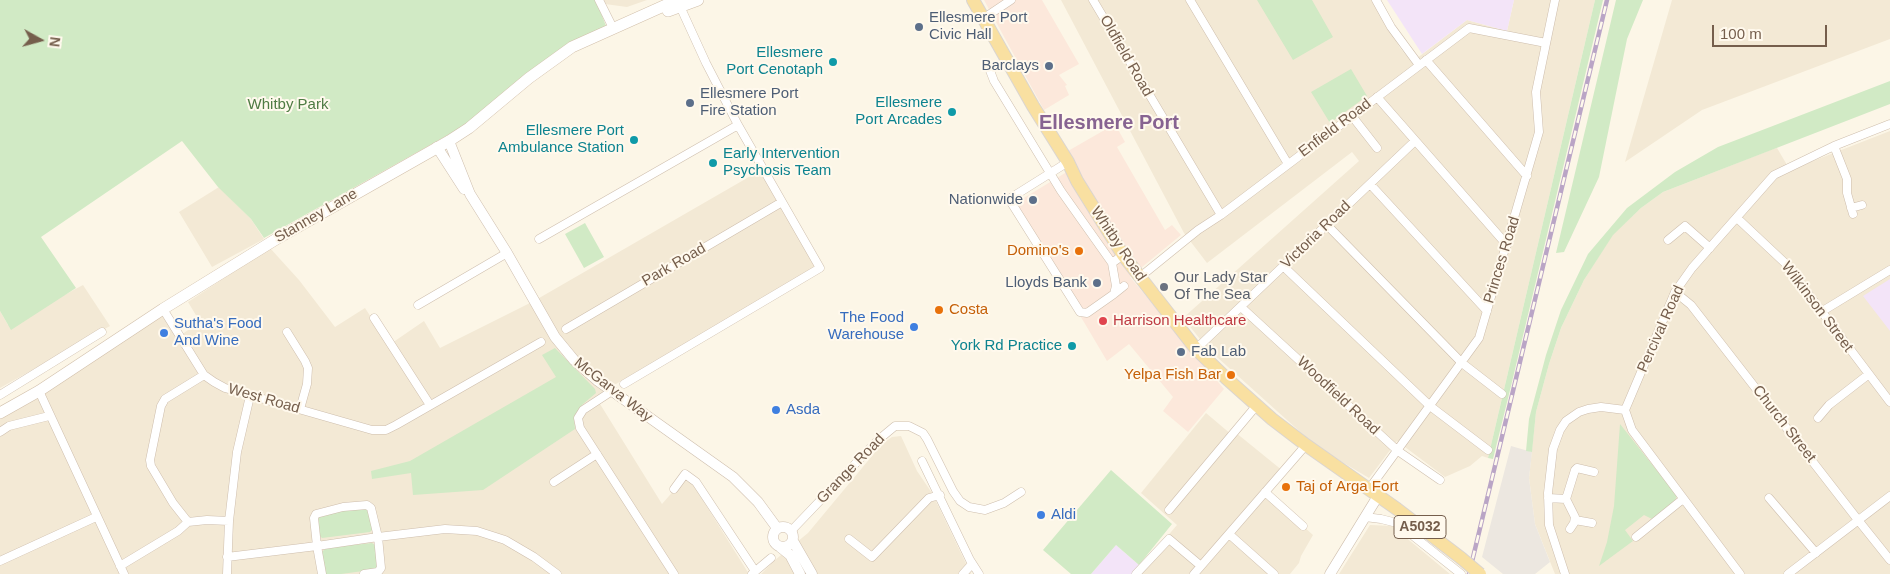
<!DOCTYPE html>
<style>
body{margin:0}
#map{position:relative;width:1890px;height:574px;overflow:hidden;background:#fcf6e7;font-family:Arial,sans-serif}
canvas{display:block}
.north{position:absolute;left:15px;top:15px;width:50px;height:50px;-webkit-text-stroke:4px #fff9ed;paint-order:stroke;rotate:97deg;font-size:14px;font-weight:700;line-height:20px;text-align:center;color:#755e4c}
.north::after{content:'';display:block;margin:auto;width:18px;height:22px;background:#755e4c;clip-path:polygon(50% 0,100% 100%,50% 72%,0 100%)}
.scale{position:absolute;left:1712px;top:25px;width:115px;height:22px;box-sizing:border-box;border:2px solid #755e4c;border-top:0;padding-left:6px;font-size:15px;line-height:18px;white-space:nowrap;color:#755e4c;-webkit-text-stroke:4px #fff9ed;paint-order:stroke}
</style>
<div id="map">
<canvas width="1890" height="574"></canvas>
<div class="north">N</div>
<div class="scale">100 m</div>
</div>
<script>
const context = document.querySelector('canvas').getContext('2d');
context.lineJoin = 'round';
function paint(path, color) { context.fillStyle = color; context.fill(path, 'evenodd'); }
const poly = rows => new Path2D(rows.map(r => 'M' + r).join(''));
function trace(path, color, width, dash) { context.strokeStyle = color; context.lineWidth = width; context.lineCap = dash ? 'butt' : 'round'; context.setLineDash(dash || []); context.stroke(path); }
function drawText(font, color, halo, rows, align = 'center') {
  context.font = font + ' Arial,sans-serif'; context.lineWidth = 4; context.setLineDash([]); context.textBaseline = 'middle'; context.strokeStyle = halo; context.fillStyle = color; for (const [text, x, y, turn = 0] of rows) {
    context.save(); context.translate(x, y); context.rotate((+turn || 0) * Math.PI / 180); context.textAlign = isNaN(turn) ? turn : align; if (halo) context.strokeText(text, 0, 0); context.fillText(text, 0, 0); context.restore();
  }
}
const residential = poly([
 [603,0,647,0,627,7,605,4],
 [1061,0,1372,0,1400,48,1412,62,1467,20,1507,31,1514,0,1595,0,1488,458,1482,456,1470,466,1445,477,1397,441,1369,478,1317,447,1208,349,1183,318,1359,161,1352,152,1207,263,1184,233],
 [1672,0,1890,0,1890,39,1702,110,1625,162],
 [1890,131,1890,574,1555,574,1535,524,1529,478,1536,412,1549,364,1561,328,1584,280,1612,235,1641,208,1663,192,1773,149,1777,148,1790,170],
 [761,170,816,268,609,388,616,394,600,404,662,504,683,480,692,483,749,574,0,574,0,419,34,400,163,309,178,337,200,322,188,302,270,248,299,280,335,327,365,308,389,345,424,321,440,348,534,301],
 [219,187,251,219,264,239,212,267,179,212],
 [83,285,110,326,0,388,0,311,8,325],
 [1206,413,1232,435,1235,432,1283,471,1265,492,1313,535,1301,556,1299,563,1290,574,1135,574,1177,525,1141,493],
 [901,436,917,471,932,493,971,574,761,574,775,560,808,533,882,444,892,437],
 [1370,525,1392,526,1450,574,1339,574]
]);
const commercial = poly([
 [984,0,1042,0,1079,64,1059,75,1067,85,1065,86,1069,95,1044,110],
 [1115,124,1125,142,1117,147,1165,230,1172,225,1181,235,1130,277,1224,389,1188,432,1163,411,1173,397,1129,344,1107,361,1014,204,1070,170,1061,155]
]);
const industrial = poly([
 [1511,446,1532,452,1529,478,1535,524,1550,562,1535,574,1503,574,1482,557]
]);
const education = poly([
 [1387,0,1514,0,1507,31,1467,20,1422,54],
 [1890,279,1890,331,1863,296],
 [1116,545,1139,565,1132,574,1091,574]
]);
const green = poly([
 [0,0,596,0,606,26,471,122,264,238,251,219,218,187,182,141,41,237,76,288,11,330,0,311],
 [1257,0,1312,0,1333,37,1293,60],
 [1595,0,1603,0,1511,386,1493,459,1488,458],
 [1616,0,1643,0,1627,39,1599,177,1564,252,1556,253],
 [1351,69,1367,96,1330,123,1311,92],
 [1890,81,1890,104,1663,192,1641,208,1613,235,1584,280,1561,328,1549,364,1536,412,1532,452,1526,451,1529,419,1546,355,1561,310,1588,254,1627,208,1675,172,1718,147],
 [585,223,604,257,584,268,565,234],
 [555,348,595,389,596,393,583,404,574,416,575,429,483,490,413,495,411,473,372,479,371,471,410,461,556,377,542,355],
 [1620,424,1677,496,1674,502,1652,519,1644,515,1625,530,1633,541,1599,566,1607,542,1614,506],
 [1111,470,1172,524,1139,565,1116,545,1091,574,1071,574,1043,550],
 [365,508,368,510,372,521,372,530,370,532,322,538,320,536,317,518,322,514],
 [372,543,375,545,378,568,371,570,341,574,325,574,322,555,322,552,326,548]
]);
const minor = poly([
 [599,0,613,28],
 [1093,0,1221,215],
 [1190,0,1288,164],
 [1376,0,1391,27,1419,65],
 [984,18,1011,0],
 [1426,60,1527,176],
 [989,68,994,81,1061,191,1112,263],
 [1377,97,1507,245],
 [1352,116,1377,148],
 [1834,146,1847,179,1847,193,1853,214],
 [1068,162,1009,199,1080,312,1087,313,1114,294,1116,286,1112,263,1123,255],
 [1370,184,1487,311],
 [1851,208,1862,205],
 [1737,218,1785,263,1890,402],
 [1327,225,1462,363,1502,394],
 [539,239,738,125],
 [1668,240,1685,226,1710,248],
 [1283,266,1430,406,1488,450],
 [1140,277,1198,230,1221,215,1469,28,1546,43],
 [1675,292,1691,305,1858,520,1890,560],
 [1114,294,1124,286],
 [418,305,507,253],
 [1241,307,1398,451,1440,480],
 [163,309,204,375,214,382,225,388,372,430,386,430,396,425,541,342],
 [1821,312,1890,270],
 [374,318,430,405],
 [566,329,782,202],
 [287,332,305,361,308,368,307,384,300,409],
 [1196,349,1415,141],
 [624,384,820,268,738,125,706,63,679,4],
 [39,391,124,574],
 [612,391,583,410,578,418,580,428,674,574],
 [0,395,102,332],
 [1818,418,1829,405,1869,374],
 [0,432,9,426,49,416],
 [922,461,970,560,979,574],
 [554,482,597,454],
 [674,489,685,474,696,482,755,571],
 [1369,489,1479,338,1539,132,1536,92,1555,0],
 [1265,492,1303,526],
 [1548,498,1566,499,1575,470,1577,468,1594,472],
 [1769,498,1816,553],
 [1566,499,1575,517,1574,523,1570,529],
 [1169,510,1257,405],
 [1365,517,1381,519,1397,523,1461,574],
 [1575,520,1592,523],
 [188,522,173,503,151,466,150,460,161,406,165,399,204,375],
 [791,531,877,441,895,426,909,426,923,433,927,439,953,491,960,501,969,507,985,510,1004,503,1021,492],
 [1229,534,1274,574],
 [1636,537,1683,499],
 [849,539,872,557,929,498,940,495],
 [227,557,317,546,314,518,316,514,343,507,367,505,371,508,378,537,445,529,477,531,505,540,534,557,557,574],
 [0,561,96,517],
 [120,566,178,531,188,522,207,520,229,521],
 [227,574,229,521,237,452,250,396],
 [322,574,317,546,378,537,381,568,378,572,364,574],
 [752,574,771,558],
 [963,574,972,564],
 [1136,574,1169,539,1201,566],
 [1194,574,1306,445],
 [1565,574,1549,525,1548,493,1553,449,1560,430,1566,421,1579,412,1588,409,1601,407,1625,410],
 [1740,574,1632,430,1625,410,1675,292,1692,268,1774,175,1834,146,1890,124],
 [1788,574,1890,496]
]);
const tertiary = poly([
 [449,141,470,194,507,253,555,337,574,360,598,381,733,477,758,502,777,528],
 [437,147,464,189],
 '773 537a10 10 0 1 1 20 0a10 10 0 1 1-20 0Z',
 [793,541,812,574],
 [780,547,790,555,800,574],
 [1330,574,1378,496]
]);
const secondary = poly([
 [668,11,698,0],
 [0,413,39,391,163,309,278,238,449,141,469,128,529,78,572,47,677,0]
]);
const primary = poly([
 [973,0,1033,106,1068,162,1077,181,1123,255,1196,349,1226,378,1272,419,1306,445,1397,509,1461,558]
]);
const rail = poly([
 [1469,574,1607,0]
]);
const primaryBridge = poly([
 [1461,558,1480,574]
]);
const markers = [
 [919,27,5,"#5c6f8a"],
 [833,62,5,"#0f9aa8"],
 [1049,66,5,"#5c6f8a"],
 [690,103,5,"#5c6f8a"],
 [952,112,5,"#0f9aa8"],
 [634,140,5,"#0f9aa8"],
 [713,163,5,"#0f9aa8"],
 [1033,200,5,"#5c6f8a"],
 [1079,251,5,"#e8710a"],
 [1097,283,5,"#5c6f8a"],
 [1164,287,5,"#6b7280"],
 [939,310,5,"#e8710a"],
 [1103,321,5,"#e0444e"],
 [914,327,5,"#3f7fe0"],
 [164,333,5,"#3f7fe0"],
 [1072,346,5,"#0f9aa8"],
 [1181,352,5,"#5c6f8a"],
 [1231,375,5,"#e8710a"],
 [776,410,5,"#3f7fe0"],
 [1286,487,5,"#e8710a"],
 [1041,515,5,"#3f7fe0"]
];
const shields = [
 [1420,527,52]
];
const shieldNames = [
 ["A5032",1420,527]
];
const serviceNames = [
 ["Ellesmere Port",929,18],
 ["Civic Hall",929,35],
 ["Barclays",1039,66,"right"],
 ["Ellesmere Port",700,94],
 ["Fire Station",700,111],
 ["Nationwide",1023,200,"right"],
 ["Lloyds Bank",1087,283,"right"],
 ["Fab Lab",1191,352]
];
const cultureNames = [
 ["Ellesmere",823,53],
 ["Port Cenotaph",823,70],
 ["Ellesmere",942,103],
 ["Port Arcades",942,120],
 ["Ellesmere Port",624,131],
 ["Ambulance Station",624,148],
 ["Early Intervention",723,154,"left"],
 ["Psychosis Team",723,171,"left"],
 ["York Rd Practice",1062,346]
];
const streetNames = [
 ["Oldfield Road",1126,56,60],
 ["Enfield Road",1335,128,-37],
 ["Stanney Lane",316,216,-30],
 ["Victoria Road",1316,235,-44],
 ["Whitby Road",1118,244,56],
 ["Princes Road",1502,260,-73],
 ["Park Road",674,265,-30],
 ["Wilkinson Street",1817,307,53],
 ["Percival Road",1661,329,-66],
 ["McGarva Way",613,390,38],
 ["Woodfield Road",1338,396,43],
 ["West Road",264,399,16],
 ["Church Street",1784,424,52],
 ["Grange Road",851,469,-46]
];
const parkNames = [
 ["Whitby Park",288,105]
];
const foodNames = [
 ["Domino's",1069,251],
 ["Costa",949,310,"left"],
 ["Yelpa Fish Bar",1221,375],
 ["Taj of Arga Fort",1296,487,"left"]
];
const worshipNames = [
 ["Our Lady Star",1174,278],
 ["Of The Sea",1174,295]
];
const shopNames = [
 ["The Food",904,318,"right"],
 ["Warehouse",904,335,"right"],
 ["Sutha's Food",174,324],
 ["And Wine",174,341],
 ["Asda",786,410],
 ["Aldi",1051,515]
];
const healthNames = [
 ["Harrison Healthcare",1113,321]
];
const districtNames = [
 ["Ellesmere Port",1109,123]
];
paint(residential, '#f3e9d5');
paint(commercial, '#fce8db');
paint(industrial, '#ece7e0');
paint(education, '#f3e4f8');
paint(green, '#d1eac5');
trace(minor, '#cebead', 9);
trace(tertiary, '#cebead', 11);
trace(secondary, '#d1bfaa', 12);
trace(primary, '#dbd5d0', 14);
trace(minor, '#fff', 8);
trace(tertiary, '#fff', 10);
trace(secondary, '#fff', 11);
trace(primary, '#f9e0a1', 12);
trace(rail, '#baa5c6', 4.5);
trace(rail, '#fff9ed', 2.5, [8]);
trace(primaryBridge, '#dbd5d0', 14, []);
trace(primaryBridge, '#f9e0a1', 12);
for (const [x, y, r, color] of markers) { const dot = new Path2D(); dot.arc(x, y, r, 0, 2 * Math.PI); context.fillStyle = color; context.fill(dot); trace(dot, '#fff9ed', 2); }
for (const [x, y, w] of shields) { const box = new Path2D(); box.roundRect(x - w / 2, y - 11.5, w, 23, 4); context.fillStyle = '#fff9ed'; context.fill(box); trace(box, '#755e4c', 1); }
drawText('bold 14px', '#755e4c', null, shieldNames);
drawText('15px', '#4e5e75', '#fff9ed', serviceNames, 'left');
drawText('15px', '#0d838f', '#fff9ed', cultureNames, 'right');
drawText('15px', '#755e4c', '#fff9ed', streetNames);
drawText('15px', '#4f7b43', '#fff9ed', parkNames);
drawText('15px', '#c56008', '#fff9ed', foodNames, 'right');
drawText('15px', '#5b616d', '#fff9ed', worshipNames, 'left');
drawText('15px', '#366cbe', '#fff9ed', shopNames, 'left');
drawText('15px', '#be3a42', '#fff9ed', healthNames, 'left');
drawText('bold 20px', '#876391', '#fff9ed', districtNames);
</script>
